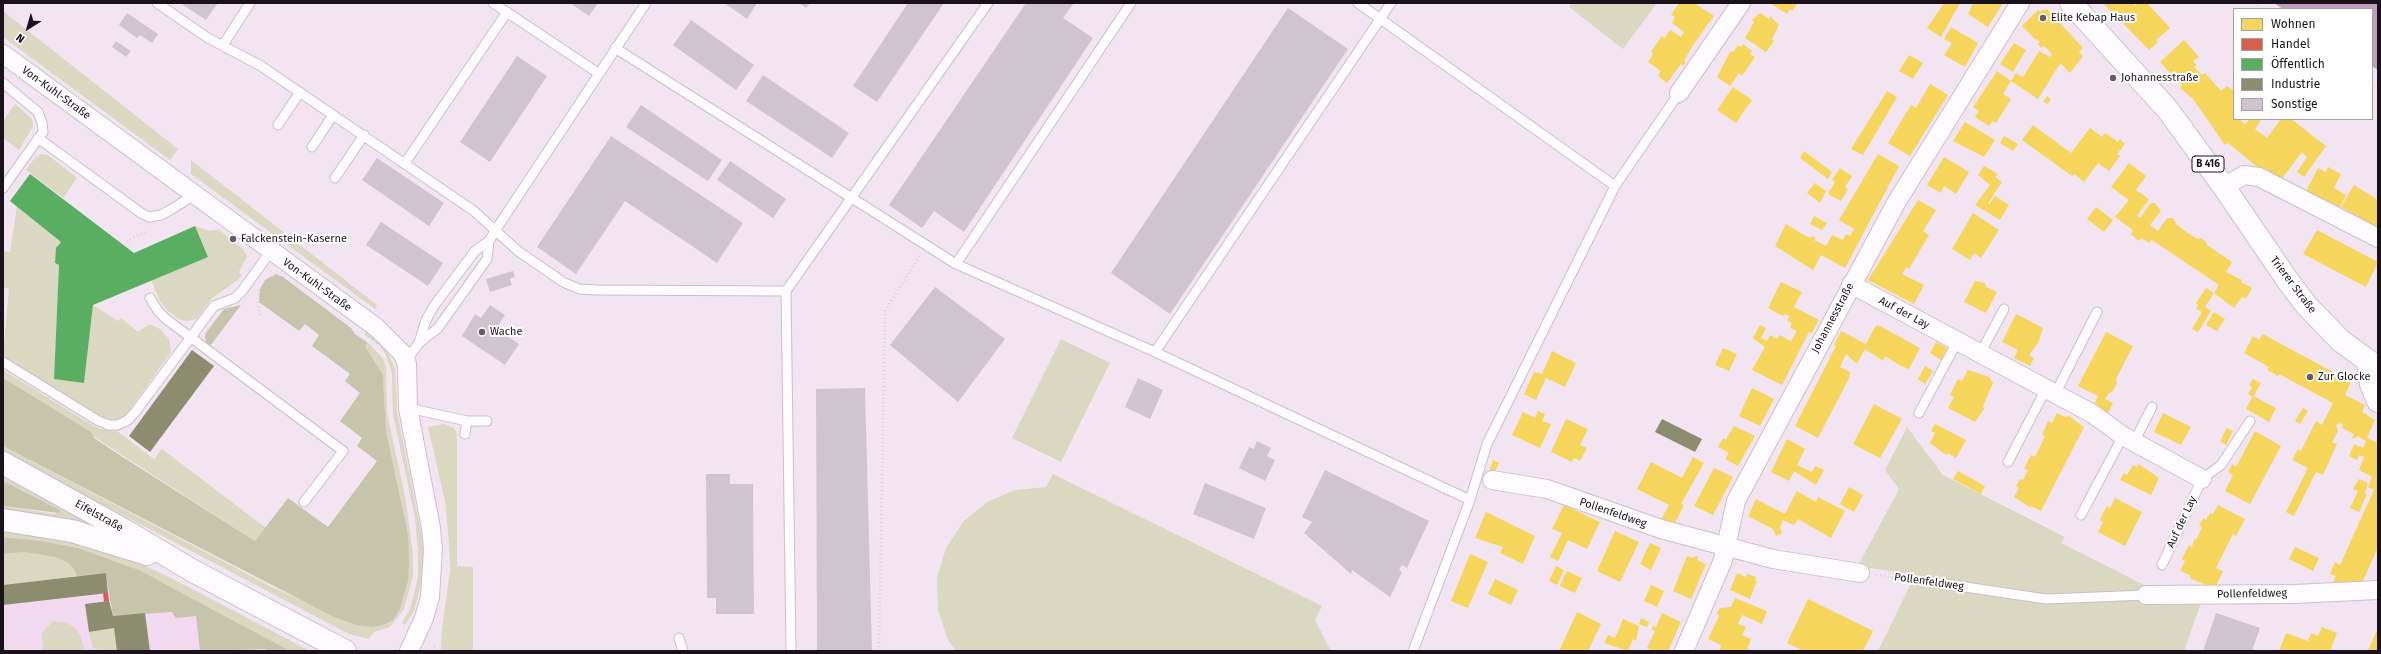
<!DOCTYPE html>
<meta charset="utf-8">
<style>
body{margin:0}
#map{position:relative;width:2381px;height:654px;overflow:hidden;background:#f2e5f1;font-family:"Fira Sans",sans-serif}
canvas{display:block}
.frame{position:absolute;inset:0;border:4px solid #1a121a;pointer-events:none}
.legend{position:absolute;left:2233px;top:8px;width:140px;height:112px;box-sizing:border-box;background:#fff;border:1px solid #a3a0a3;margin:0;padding:5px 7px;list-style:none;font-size:12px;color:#1a121a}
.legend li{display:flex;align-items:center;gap:8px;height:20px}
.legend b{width:20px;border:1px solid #a3a0a3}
.north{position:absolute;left:8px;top:8px;width:40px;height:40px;-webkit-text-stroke:3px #fff;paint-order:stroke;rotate:217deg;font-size:11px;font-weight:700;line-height:16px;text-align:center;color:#1a121a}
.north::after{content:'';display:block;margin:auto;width:14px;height:18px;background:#1a121a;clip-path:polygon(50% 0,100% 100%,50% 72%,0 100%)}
</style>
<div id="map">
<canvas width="2381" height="654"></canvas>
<div class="frame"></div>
<ul class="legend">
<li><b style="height:11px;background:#f6d55c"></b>Wohnen</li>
<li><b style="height:11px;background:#d6604d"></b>Handel</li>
<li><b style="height:11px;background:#5aae61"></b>Öffentlich</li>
<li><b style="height:11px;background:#8c8c6e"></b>Industrie</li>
<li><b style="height:11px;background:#cfc5ce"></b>Sonstige</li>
</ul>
<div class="north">N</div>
</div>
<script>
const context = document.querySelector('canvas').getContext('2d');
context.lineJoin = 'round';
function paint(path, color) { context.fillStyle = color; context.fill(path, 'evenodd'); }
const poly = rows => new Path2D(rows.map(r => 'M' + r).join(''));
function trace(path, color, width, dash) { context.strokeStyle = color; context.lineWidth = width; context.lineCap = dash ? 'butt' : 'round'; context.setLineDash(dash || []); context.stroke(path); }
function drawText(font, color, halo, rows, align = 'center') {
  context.font = font + ' "Fira Sans",sans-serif'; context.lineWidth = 4; context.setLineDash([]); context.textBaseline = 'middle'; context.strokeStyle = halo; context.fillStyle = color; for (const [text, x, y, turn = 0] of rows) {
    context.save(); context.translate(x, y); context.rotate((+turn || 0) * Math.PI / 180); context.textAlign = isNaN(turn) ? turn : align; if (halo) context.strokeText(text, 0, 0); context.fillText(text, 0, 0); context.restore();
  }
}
const built = poly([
 [3,528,173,579,310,651,3,651]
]);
const green = poly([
 [1572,3,1657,3,1623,49,1569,7],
 [3,11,178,149,170,160,3,37],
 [15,104,32,119,33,127,19,150,3,138,3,121],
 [41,154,48,155,77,178,63,198,26,170,34,159],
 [191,160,377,305,375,309,191,174],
 [17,206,61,242,56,248,55,262,59,265,54,379,84,382,93,305,118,321,121,318,138,332,149,324,160,329,169,339,171,352,126,415,120,419,108,420,102,417,3,356,9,289,3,287,3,251,10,252],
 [195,226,210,231,218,229,242,248,247,256,239,272,242,275,238,280,212,298,197,319,187,321,178,319,167,310,160,301,151,280,208,257],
 [366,331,387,350,395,369,397,412,422,537,424,559,420,588,414,611,405,625,402,623,410,609,418,577,418,550,415,518,393,414,392,373,385,353,380,346,365,335],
 [1061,339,1110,363,1061,462,1012,438],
 [368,343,383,358,386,368,387,413,405,496,413,555,413,576,404,609,390,627,374,632,369,639,349,634,3,452,3,446,272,587,356,625,400,609,408,581,408,534,386,431,383,375,365,346],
 [3,370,87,422,100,429,117,431,154,459,162,449,266,528,255,541,3,378],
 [444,424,454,428,457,434,457,566,473,567,473,651,441,651,442,629,450,570,449,543,445,501,428,427],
 [1907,427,1943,475,2065,537,2061,543,2146,586,2139,602,2202,600,2184,651,1878,651,1915,575,1858,566,1899,489,1885,470],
 [3,471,131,538,3,512,3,506,55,514,60,510,3,481],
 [1053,474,1322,606,1315,620,1331,651,956,651,947,638,938,609,937,578,946,548,963,522,987,502,1015,490,1046,487],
 [3,528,49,534,125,556,173,579,310,651,290,651,139,570,78,548,40,541,3,537],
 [24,552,55,557,67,562,74,569,77,576,3,585,3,554],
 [53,621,68,623,75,628,81,637,85,651,43,651,42,633],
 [114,628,117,651,102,651,93,648,89,632]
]);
const forest = poly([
 [276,274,283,277,351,328,355,334,368,343,365,346,383,375,386,431,408,534,409,563,408,581,400,609,393,620,383,625,372,627,356,625,334,617,3,446,3,378,91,432,94,438,121,456,255,541,288,498,328,527,377,461,357,446,362,438,340,421,360,393,345,381,350,374,312,346,319,335,305,324,299,331,259,302,260,289,265,280],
 [241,305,210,346,206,343,205,334,224,309],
 [3,481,60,510,59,513,3,506],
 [3,537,40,541,78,548,139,570,290,651,267,651,266,649,200,651,196,616,176,618,172,612,113,616,106,573,77,576,74,569,67,562,55,557,24,552,3,554]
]);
const water = poly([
 [2274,3,2378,3,2378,70,2372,66,2372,9,2283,9]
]);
const homes = poly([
 [1679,3,1694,3,1714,16,1693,45,1684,61,1686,62,1683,66,1681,64,1667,83,1658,76,1661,71,1648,62,1653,54,1651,52,1662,36,1665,38,1670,30,1681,37,1684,32,1672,23,1675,17,1671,15],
 [1770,3,1798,3,1792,11,1790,9,1787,14],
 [1944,3,1960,3,1941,37,1927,28],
 [1973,3,2003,3,1988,27,1968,14],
 [2103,3,2133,3,2135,6,2137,3,2147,3,2170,28,2156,40,2158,42,2149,50],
 [2047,9,2083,48,2079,52,2083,56,2070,73,2061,64,2059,65,2038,99,2011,81,2016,73,2023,77,2039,51,2050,57,2052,54,2044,46,2041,48,2038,44,2040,42,2037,39,2036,40,2022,26,2038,10,2040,11],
 [1760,13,1769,19,1770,16,1779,25,1772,39,1774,41,1766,52,1745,38,1754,22,1752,20],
 [1951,27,1978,43,1965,67,1944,55,1952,43,1944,39],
 [2184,40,2199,57,2193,61,2197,65,2194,67,2202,75,2205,73,2221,91,2227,86,2234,91,2234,101,2232,104,2234,107,2234,119,2240,119,2245,125,2249,119,2262,119,2255,129,2267,138,2281,119,2291,119,2326,146,2304,177,2297,172,2307,157,2302,152,2281,180,2265,168,2261,174,2254,169,2256,166,2228,143,2225,145,2193,99,2180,88,2182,86,2160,62],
 [2014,43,2026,50,2013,72,2000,64],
 [1743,44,1752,51,1750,54,1755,57,1742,76,1739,73,1730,86,1717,77,1730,52,1734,51,1738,45,1741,47],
 [1909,55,1923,63,1913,79,1899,71],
 [1997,71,2011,81,2003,94,2011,99,1996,123,1993,121,1989,126,1975,117,1979,111,1973,107],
 [1930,84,1948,95,1910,156,1888,143,1911,105,1916,108],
 [1733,87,1752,100,1736,123,1717,110],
 [1887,91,1897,97,1863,155,1851,149],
 [2047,96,2051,99,2048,104,2043,102],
 [1965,122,1995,140,1984,157,1953,141],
 [2033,125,2071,153,2090,128,2102,137,2105,133,2118,142,2120,139,2125,144,2117,154,2120,156,2109,171,2098,163,2084,182,2075,174,2072,176,2022,140],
 [2004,136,2018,144,2013,151,2000,143],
 [1804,151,1832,172,1828,179,1800,158],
 [1878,154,1899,166,1845,268,1821,255,1813,270,1775,246,1786,224,1804,235,1811,238,1812,236,1816,238,1814,240,1826,246,1832,235,1843,240,1846,234,1850,236,1854,229,1839,220],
 [1944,157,1969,172,1956,194,1944,186,1941,193,1927,185],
 [2129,163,2146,176,2136,190,2149,199,2137,216,2140,218,2151,203,2155,203,2161,211,2150,225,2158,231,2167,218,2173,218,2176,224,2185,231,2197,239,2201,238,2206,242,2207,245,2232,262,2226,272,2242,280,2241,282,2252,288,2246,299,2242,297,2234,308,2214,293,2219,285,2152,240,2149,243,2141,238,2139,241,2131,234,2133,230,2115,217,2129,200,2111,187],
 [1984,166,1998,174,1995,177,2002,182,1988,203,1990,204,1995,196,2009,205,2000,220,1975,205,1990,185,1978,175],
 [2328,167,2341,174,2334,188,2346,195,2340,207,2327,201,2324,207,2303,197,2318,168,2326,172],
 [1840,168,1852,176,1845,187,1848,189,1841,201,1828,194,1835,182,1832,180],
 [1815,183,1826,191,1820,203,1807,193],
 [2354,185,2378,200,2378,228,2341,207],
 [1918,200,1936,210,1923,231,1929,235,1909,269,1906,267,1902,274,1924,285,1914,304,1868,280],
 [2096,207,2113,220,2104,232,2087,219],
 [1973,213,1999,230,1981,258,1974,253,1970,260,1952,249],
 [1814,216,1827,223,1822,230,1810,224],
 [2317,230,2378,262,2366,287,2303,254],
 [1975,281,1985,283,1986,287,1997,292,1986,313,1964,302],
 [1781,282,1802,292,1794,307,1819,320,1812,333,1809,332,1782,385,1752,370,1765,347,1753,338,1760,325,1766,328,1761,338,1767,341,1770,335,1777,339,1780,335,1791,341,1797,331,1790,328,1792,323,1787,320,1790,316,1785,314,1783,316,1768,308],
 [2206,288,2214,293,2205,307,2211,311,2198,332,2192,329,2202,312,2196,309,2198,304,2196,303],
 [2214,312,2225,319,2217,331,2206,325],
 [2016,314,2043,328,2038,343,2029,355,2034,358,2030,366,2014,358,2018,350,2002,342],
 [1878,325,1920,348,1909,369,1901,366,1885,356,1883,361,1865,349,1857,364,1846,354,1840,367,1850,372,1849,378,1818,438,1795,426,1836,346,1834,345,1841,331,1866,344,1875,327],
 [2106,332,2133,346,2116,379,2117,383,2112,392,2109,393,2105,399,2113,403,2107,415,2093,407,2098,396,2078,386],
 [2263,334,2351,382,2345,395,2365,405,2362,412,2375,420,2367,438,2378,443,2378,547,2363,581,2332,584,2336,576,2330,574,2335,562,2340,565,2374,490,2368,487,2372,477,2359,470,2364,457,2359,455,2357,460,2349,456,2354,444,2363,448,2366,441,2357,436,2355,439,2352,438,2354,434,2342,428,2343,425,2339,423,2336,425,2338,431,2332,442,2337,444,2323,475,2316,472,2294,516,2286,512,2308,468,2292,460,2298,449,2301,451,2316,421,2322,425,2333,403,2279,374,2278,376,2267,370,2269,367,2244,353,2253,336,2259,340],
 [1936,342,1947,348,1941,360,1930,353],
 [1723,348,1737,354,1729,371,1715,365],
 [1552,351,1576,363,1565,387,1546,378,1536,400,1524,394,1534,372,1542,374],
 [1925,366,1933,371,1925,384,1918,379],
 [1968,370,1989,377,1993,383,1983,406,1984,409,1975,422,1948,408,1954,397,1950,395,1958,379,1962,381],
 [2253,379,2261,383,2253,397,2248,394,2252,387,2249,385],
 [1752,388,1774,399,1760,426,1739,416],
 [2253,396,2276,408,2269,422,2246,409],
 [1874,404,1902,419,1880,458,1853,444],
 [2303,408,2308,411,2300,424,2295,421],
 [1538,411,1545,414,1542,421,1551,424,1540,448,1512,435,1523,412,1535,418],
 [2057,413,2065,417,2069,416,2084,427,2041,511,2031,506,2031,508,2014,497,2019,488,2016,486,2020,479,2023,480,2028,470,2024,469,2031,455,2035,457,2045,436,2042,435,2048,421,2052,423],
 [2163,413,2191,427,2181,445,2154,432],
 [1566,419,1588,429,1580,445,1587,448,1580,461,1574,458,1572,462,1551,452],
 [1935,424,1966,440,1956,458,1948,453,1946,455,1930,443,1935,433,1931,431],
 [1734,426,1755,436,1738,466,1725,459,1729,453,1718,447,1723,438,1726,440],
 [2227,428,2233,431,2226,445,2220,441],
 [2255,431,2281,446,2250,504,2225,491,2233,475,2228,472,2232,464,2236,467],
 [1787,439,1805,449,1797,465,1812,472,1815,466,1824,470,1816,485,1794,471,1789,481,1771,472],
 [1693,457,1704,463,1681,504,1684,505,1673,527,1659,523,1669,505,1637,489,1651,462,1682,478],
 [1493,460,1499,463,1494,474,1489,472],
 [2139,464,2159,478,2151,495,2120,480,2124,473,2127,475,2133,465,2137,467],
 [1714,468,1733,477,1713,515,1694,506],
 [1958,471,1985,486,1981,494,1953,479],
 [2359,479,2368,483,2365,493,2367,494,2359,512,2350,508,2358,491,2353,489],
 [1849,487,1863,495,1854,512,1840,504],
 [1797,491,1816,502,1818,497,1845,511,1831,538,1798,519,1794,525,1783,520,1780,528,1782,533,1776,536,1773,529,1748,516,1756,499,1785,514],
 [2115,498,2142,512,2125,546,2098,532,2103,522,2100,520,2103,513,2107,506,2110,508],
 [1564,505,1600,522,1587,549,1568,540,1558,561,1550,557,1562,533,1552,529],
 [2218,505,2245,519,2236,536,2233,534,2216,568,2223,571,2215,588,2191,579,2190,575,2180,571,2185,561,2182,559,2189,545,2192,547,2194,540,2197,539,2202,527,2199,526,2203,518,2206,520,2210,513,2213,514],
 [1486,512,1535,536,1523,564,1500,553,1503,547,1475,538],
 [1615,531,1639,542,1620,582,1597,571],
 [1650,543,1661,548,1651,570,1640,564],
 [2295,547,2319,558,2313,571,2289,559],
 [1470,554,1488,562,1468,608,1451,601],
 [1687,556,1694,558,1695,556,1698,557,1697,560,1706,564,1691,599,1673,591],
 [1556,566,1564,570,1557,585,1549,581],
 [1567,571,1582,578,1575,593,1560,586],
 [1737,573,1746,577,1747,574,1756,577,1755,580,1757,581,1750,599,1730,590],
 [1495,579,1518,590,1511,605,1488,594],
 [1651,585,1664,591,1657,607,1644,601],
 [1735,598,1767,611,1762,624,1742,615,1738,624,1746,627,1742,635,1751,639,1747,649,1751,651,1720,651,1721,645,1708,639,1719,616,1717,613,1720,608,1731,607],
 [1808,599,1873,631,1863,651,1804,651,1787,643],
 [1577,612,1601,624,1588,651,1559,651],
 [1662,613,1681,622,1668,651,1653,651,1647,648,1655,631,1651,629,1653,626,1656,627],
 [1641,618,1649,622,1647,627,1639,624],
 [1623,619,1639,626,1636,641,1633,639,1628,651,1604,643,1608,635,1615,638],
 [2322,627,2337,633,2330,651,2279,651,2286,633,2308,641,2311,633,2318,636],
 [2376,632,2378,633,2378,651,2368,651]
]);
const shops = poly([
 [103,593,108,593,109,601,104,602]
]);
const public = poly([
 [30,174,134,253,195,226,208,257,93,305,84,383,54,379,59,265,55,263,56,248,61,242,10,201]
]);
const industry = poly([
 [192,350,214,366,150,452,129,436],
 [1662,419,1702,439,1695,452,1655,432],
 [106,573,108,593,3,605,3,585],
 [109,601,113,616,145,613,150,651,117,651,114,628,89,632,85,604]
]);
const building = poly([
 [180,3,218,3,206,20],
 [570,3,598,3,589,16],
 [724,3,757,3,747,19],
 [799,3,810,3,806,8],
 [908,3,944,3,877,102,853,86],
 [1026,3,1074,3,1063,18,1093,38,964,232,934,211,922,228,889,205],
 [1288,8,1348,49,1170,314,1111,273],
 [127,13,158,34,152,43,140,35,137,38,119,25],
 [691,20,754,65,736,90,673,45],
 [116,41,131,51,126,57,112,47],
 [517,56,547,76,490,162,460,142],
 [763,75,849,133,832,158,746,101],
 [641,105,722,160,708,181,626,127],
 [611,136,743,223,717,263,625,201,576,274,537,247],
 [377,158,444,203,429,226,362,180],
 [730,161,786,199,773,218,717,180],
 [381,222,443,263,428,286,366,245],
 [513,271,515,277,510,279,512,285,490,292,486,279],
 [935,287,1005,339,958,402,890,345],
 [490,305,505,315,496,329,519,344,505,365,462,336,475,314,481,318],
 [1138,378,1163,390,1150,419,1125,407],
 [865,388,872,651,817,651,816,389],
 [1257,441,1271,448,1267,456,1275,460,1265,481,1239,468,1249,447,1254,449],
 [1325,470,1429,521,1407,568,1402,565,1399,570,1402,572,1390,597,1352,570,1351,574,1304,533,1312,522,1302,517],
 [706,474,730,474,730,484,753,484,754,614,716,614,716,598,707,598],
 [1205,483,1266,508,1254,539,1193,514],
 [2216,613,2260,628,2252,651,2203,651]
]);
const path = poly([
 [2254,3,2262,9],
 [2372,83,2378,87],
 [125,246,131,239,148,231],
 [259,290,258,304,260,317],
 [1876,575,1933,582],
 [434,647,437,649],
 [879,651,885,311,920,255]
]);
const lane = poly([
 [157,3,208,38,261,66,474,211,518,251,563,282,579,289,597,290,786,291,988,3],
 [493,3,598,73],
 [1358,3,1615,186],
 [223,45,250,3],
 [615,48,956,264,1155,352,1470,500],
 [3,83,38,112,42,123,43,132,3,188],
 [278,125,300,92],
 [38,138,141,213,149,217,161,215,172,209,194,195],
 [312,147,333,115],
 [405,163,507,12],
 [335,178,364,135],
 [956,264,1131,3],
 [786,291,791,651],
 [150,298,158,311,166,319,343,451,304,502],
 [419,343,426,320,434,306,475,251,489,241],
 [1155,352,1391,3],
 [1980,354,2004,309],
 [406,361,419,343,438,328,487,259,489,241,495,231,646,3],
 [3,362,97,420,108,425,118,425,128,420,136,411,214,306,235,298,242,291,271,251],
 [2055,394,2097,312],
 [408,408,467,421,465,434],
 [1919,413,1957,342],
 [467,421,487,421],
 [2134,442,2152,407],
 [2008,462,2046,389],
 [2081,515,2123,436],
 [2162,565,2202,479,2221,465,2250,421],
 [1945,584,2046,599,2146,595],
 [679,638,683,651],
 [1413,651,1470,500,1487,444,1615,186,1679,93]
]);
const street = poly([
 [3,54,377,328,402,353,407,364,408,408,431,528,433,549,430,597,424,618,409,651],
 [1679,93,1741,3],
 [2224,187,2244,175,2259,177,2378,238],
 [1851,284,2093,414,2123,436,2202,479],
 [1492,480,1547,489,1661,529,1773,559,1860,573],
 [2146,595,2294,594,2378,590],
 [1684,651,1723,560,1736,501,1896,203,2020,3]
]);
const secondary = poly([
 [2368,361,2371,384,2378,401],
 [3,463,124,530,193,571,345,651],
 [3,520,72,531,147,554]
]);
const primary = poly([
 [2071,3,2168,110,2224,187,2288,281,2307,306,2341,341,2378,368]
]);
const markers = [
 [2043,18,4,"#665c65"],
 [2113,78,4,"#665c65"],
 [233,239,4,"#665c65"],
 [482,332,4,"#665c65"],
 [2310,377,4,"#665c65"]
];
const shields = [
 [2208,164,32]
];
const shieldNames = [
 ["B 416",2208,164]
];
const poiNames = [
 ["Elite Kebap Haus",2051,18],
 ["Johannesstraße",2121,78],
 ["Falckenstein-Kaserne",241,239],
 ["Wache",490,332],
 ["Zur Glocke",2318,377]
];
const streetNames = [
 ["Von-Kuhl-Straße",56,93,36],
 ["Von-Kuhl-Straße",317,285,36],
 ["Trierer Straße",2293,285,53],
 ["Auf der Lay",1904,313,28],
 ["Johannesstraße",1833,318,-62],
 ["Pollenfeldweg",1613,513,19],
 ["Eifelstraße",99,516,29],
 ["Auf der Lay",2182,522,-65],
 ["Pollenfeldweg",1929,582,8],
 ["Pollenfeldweg",2252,594,-1]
];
paint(built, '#f1daef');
paint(green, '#dad8c0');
paint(forest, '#c6c4aa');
paint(water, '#c09ebe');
paint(homes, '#f6d55c');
paint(shops, '#d6604d');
paint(public, '#5aae61');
paint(industry, '#8c8c6e');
paint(building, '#cfc5ce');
trace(lane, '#cabfc9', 11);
trace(street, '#cabfc9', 20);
trace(secondary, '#cabfc9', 24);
trace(primary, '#cabfc9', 24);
trace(path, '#d8d3d7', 2.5, [1, 3]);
trace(lane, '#fdfbfd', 9);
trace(street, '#fdfbfd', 18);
trace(secondary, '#fdfbfd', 22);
trace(primary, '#fdfbfd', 22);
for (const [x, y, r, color] of markers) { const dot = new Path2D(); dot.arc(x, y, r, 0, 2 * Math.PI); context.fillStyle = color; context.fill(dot); trace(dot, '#fff', 1.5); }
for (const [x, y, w] of shields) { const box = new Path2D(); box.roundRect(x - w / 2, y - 8, w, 16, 3); context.fillStyle = '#fff'; context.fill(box); trace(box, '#1a121a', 1); }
drawText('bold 10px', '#1a121a', null, shieldNames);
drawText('11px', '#1a121a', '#fff', poiNames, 'left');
drawText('11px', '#1a121a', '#fff', streetNames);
</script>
